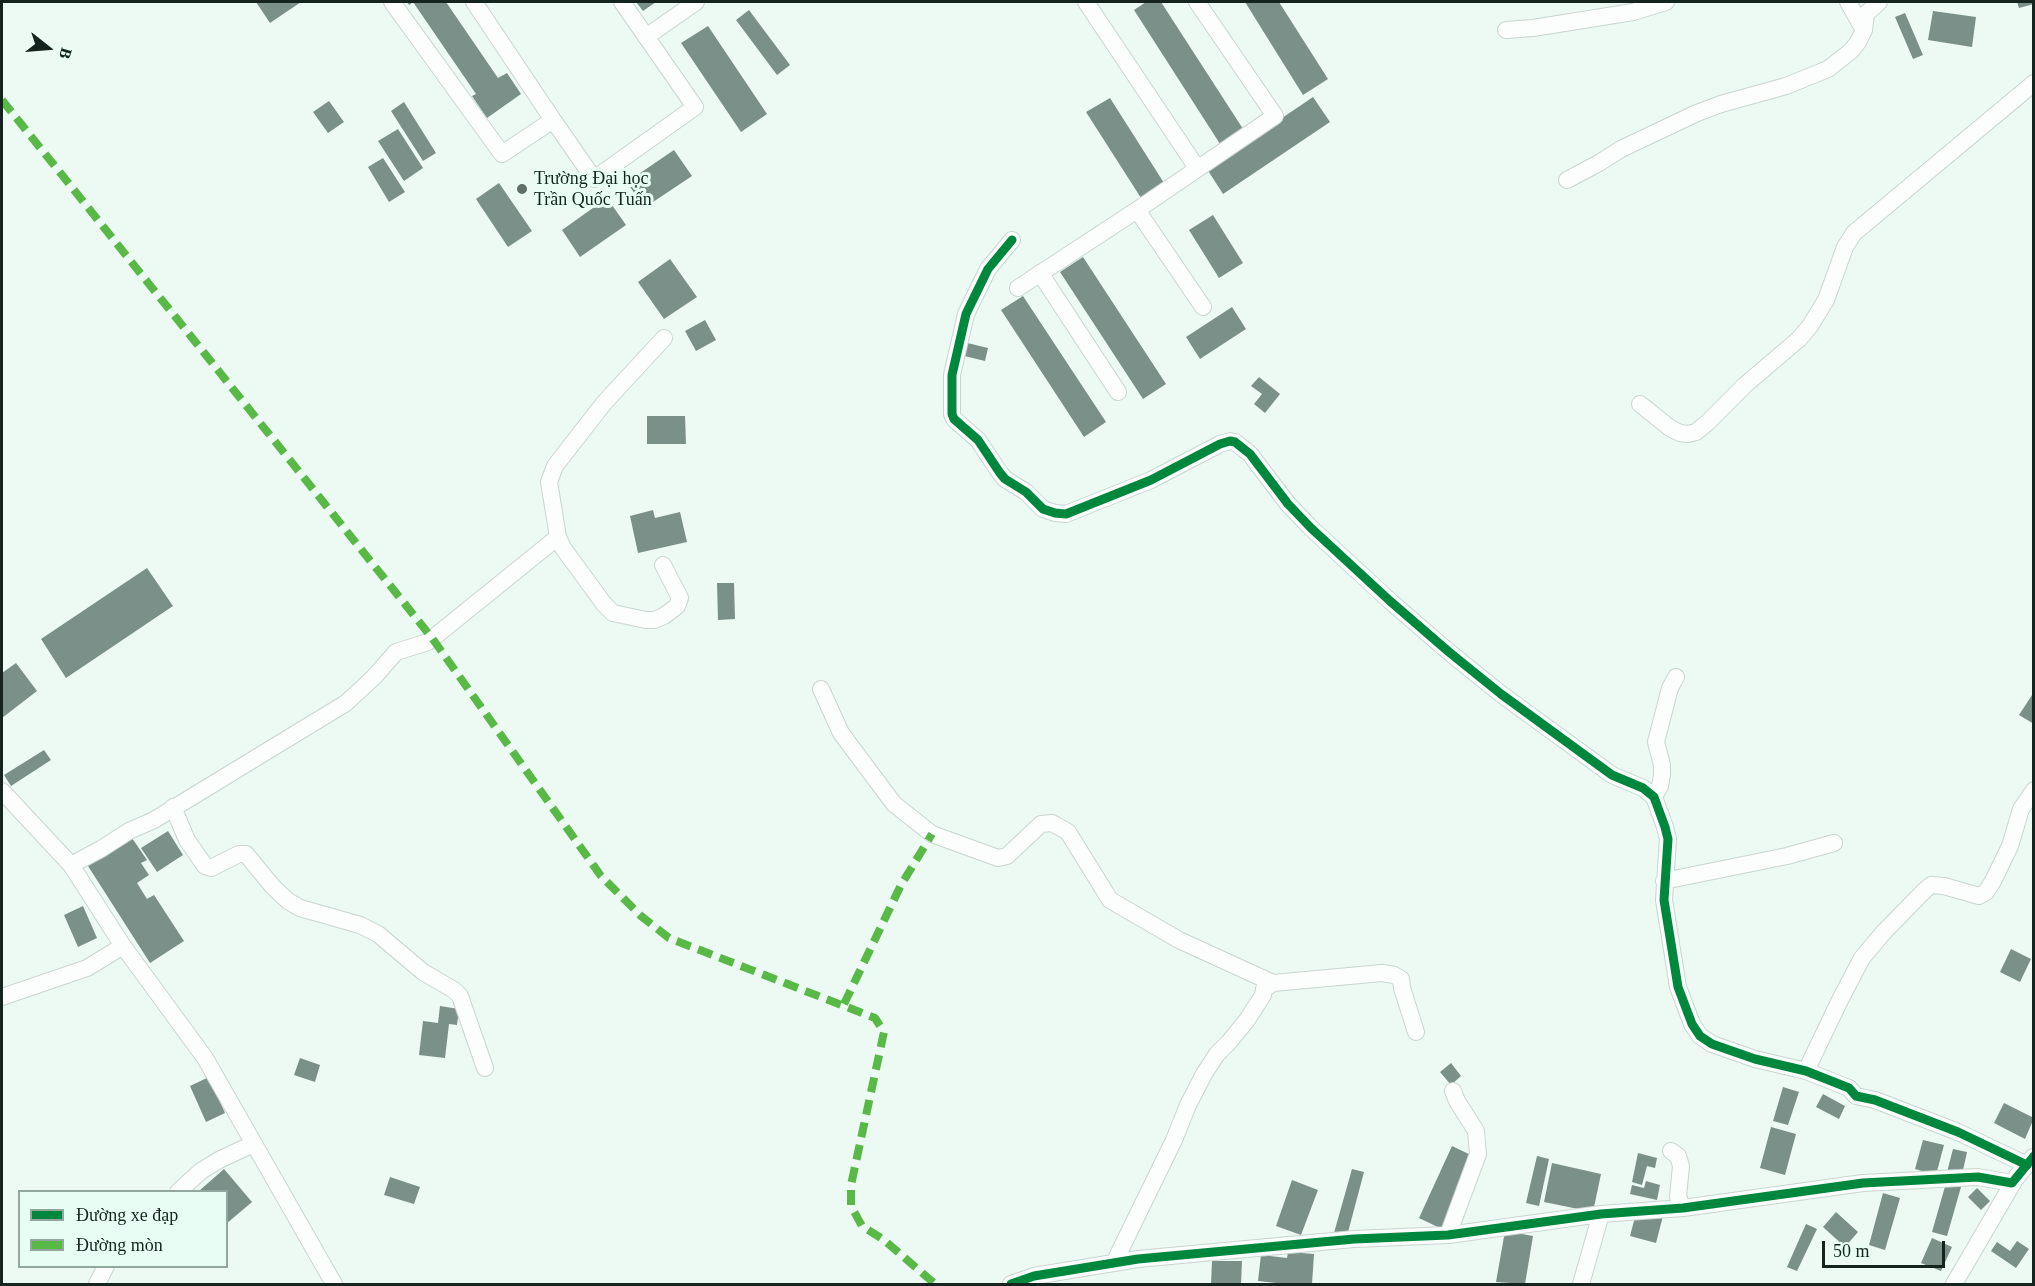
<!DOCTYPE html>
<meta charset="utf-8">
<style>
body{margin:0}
#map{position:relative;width:2035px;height:1286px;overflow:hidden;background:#edf9f3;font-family:"Times New Roman",serif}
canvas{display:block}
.frame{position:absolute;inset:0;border:3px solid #16241f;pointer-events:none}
.legend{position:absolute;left:18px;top:1190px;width:210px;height:78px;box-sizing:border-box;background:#e8fef4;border:2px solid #94a79f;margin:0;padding:8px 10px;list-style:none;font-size:18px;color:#16241f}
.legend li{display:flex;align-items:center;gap:12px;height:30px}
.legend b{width:30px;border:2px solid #94a79f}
.north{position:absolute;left:18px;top:18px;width:60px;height:60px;-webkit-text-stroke:4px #e8fef4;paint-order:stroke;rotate:107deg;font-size:16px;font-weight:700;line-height:24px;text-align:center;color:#16241f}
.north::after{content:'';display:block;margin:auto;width:21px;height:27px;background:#16241f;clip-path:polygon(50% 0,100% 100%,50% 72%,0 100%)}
.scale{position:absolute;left:1822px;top:1241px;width:123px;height:27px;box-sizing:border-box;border:3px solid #16241f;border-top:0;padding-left:8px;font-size:18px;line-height:21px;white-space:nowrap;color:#16241f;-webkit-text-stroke:4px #e8fef4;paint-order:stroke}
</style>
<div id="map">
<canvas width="2035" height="1286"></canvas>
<div class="frame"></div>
<ul class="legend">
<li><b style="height:8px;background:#00873e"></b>Đường xe đạp</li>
<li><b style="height:8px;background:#58b947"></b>Đường mòn</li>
</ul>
<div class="north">B</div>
<div class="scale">50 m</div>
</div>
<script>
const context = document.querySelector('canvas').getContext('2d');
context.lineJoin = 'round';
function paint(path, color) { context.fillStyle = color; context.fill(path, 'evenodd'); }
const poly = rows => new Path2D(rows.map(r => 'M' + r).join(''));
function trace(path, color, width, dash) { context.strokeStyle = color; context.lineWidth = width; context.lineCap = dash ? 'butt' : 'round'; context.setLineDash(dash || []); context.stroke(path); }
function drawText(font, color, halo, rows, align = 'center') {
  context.font = font + ' "Times New Roman",serif'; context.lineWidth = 6; context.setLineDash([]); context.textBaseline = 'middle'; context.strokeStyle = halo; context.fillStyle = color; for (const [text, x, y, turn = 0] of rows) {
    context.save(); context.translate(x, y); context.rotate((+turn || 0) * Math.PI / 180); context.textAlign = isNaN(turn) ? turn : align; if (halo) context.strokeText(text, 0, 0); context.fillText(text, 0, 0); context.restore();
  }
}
const building = poly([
 [256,2,301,2,270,23],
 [407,2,446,2,498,78,507,73,521,94,487,118,472,96,476,94,413,2,409,5],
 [636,2,656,2,643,11],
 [1146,2,1161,2,1245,132,1222,147,1134,10],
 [1245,2,1279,2,1328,79,1303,95],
 [2017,2,2034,2,2034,4,2019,8],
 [749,10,790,65,777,75,736,20],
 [1933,11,1976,17,1972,47,1928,40],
 [1905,13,1923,55,1913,59,1895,17],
 [708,26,767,114,741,132,681,43],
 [1313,97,1330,122,1223,194,1207,169],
 [1110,98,1164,183,1141,198,1086,112],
 [329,101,344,122,328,133,313,112],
 [404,102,436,153,423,161,391,111],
 [398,129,423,168,404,181,378,141],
 [674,150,692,176,644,208,627,182],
 [383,158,405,192,389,202,368,167],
 [499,183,532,231,508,247,476,199],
 [607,198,626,225,580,257,562,230],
 [1213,215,1243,263,1219,278,1189,230],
 [1083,257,1166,384,1143,399,1060,272],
 [670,259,697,297,664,319,638,282],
 [1023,296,1106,422,1084,437,1001,310],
 [1232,307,1246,329,1200,359,1186,337],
 [705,320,716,340,696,351,685,331],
 [959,341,988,348,985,361,956,354],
 [1259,377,1280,394,1265,413,1254,404,1262,394,1251,386],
 [647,416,685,416,686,444,647,444],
 [653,510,655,518,680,512,687,542,638,553,630,516],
 [147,568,173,606,66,678,41,639],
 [717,583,734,583,735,619,718,620],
 [16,663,37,691,2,718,2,673],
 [2034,692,2034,724,2019,715],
 [44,750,51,760,11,786,4,775],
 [168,831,183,855,157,872,141,848],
 [132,838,147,860,141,863,149,875,137,883,147,899,154,895,184,941,150,963,88,866],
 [83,906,97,938,78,947,64,915],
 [2011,949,2031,959,2020,982,2000,972],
 [440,1006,459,1009,457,1025,449,1024,445,1058,419,1055,423,1021,438,1023],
 [300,1058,320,1065,315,1082,294,1075],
 [1451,1063,1461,1076,1451,1085,1440,1072],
 [209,1077,225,1113,206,1122,190,1086],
 [1783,1087,1799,1092,1788,1125,1773,1121],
 [1823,1094,1845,1106,1839,1119,1816,1107],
 [2004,1103,2034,1118,2025,1139,1994,1123],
 [1771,1127,1796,1134,1785,1175,1760,1168],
 [1923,1140,1944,1145,1936,1175,1915,1169],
 [1452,1146,1475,1157,1442,1229,1419,1218],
 [1953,1149,1967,1152,1962,1175,1947,1172],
 [1638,1153,1657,1158,1655,1168,1647,1166,1642,1185,1632,1182],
 [1537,1156,1549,1159,1539,1206,1526,1203],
 [1552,1163,1601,1174,1593,1212,1544,1202],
 [224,1169,252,1202,226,1224,226,1191,199,1191],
 [1352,1169,1364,1172,1347,1236,1334,1233],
 [390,1177,420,1187,414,1204,384,1195],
 [1292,1180,1318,1190,1301,1235,1276,1226],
 [1646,1181,1660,1185,1657,1200,1630,1194,1632,1185,1644,1188],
 [1946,1183,1961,1187,1947,1236,1932,1232],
 [1977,1188,1990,1201,1981,1210,1968,1197],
 [1883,1193,1900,1198,1885,1250,1869,1245],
 [1836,1212,1858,1232,1845,1247,1823,1227],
 [1663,1216,1656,1243,1630,1236,1635,1217],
 [1806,1224,1817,1229,1797,1271,1787,1267],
 [1505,1231,1533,1236,1525,1284,1496,1282],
 [1932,1238,1952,1247,1941,1271,1921,1263],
 [2017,1241,2029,1249,2016,1268,1991,1251,1997,1242,2010,1251],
 [1288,1252,1314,1254,1312,1284,1285,1284,1258,1281,1261,1255,1287,1258],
 [1212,1261,1242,1261,1241,1284,1211,1284]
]);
const minor = poly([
 [392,2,502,154,553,120,594,179,695,107,622,2],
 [474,2,553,120],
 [1086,2,1197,168],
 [1848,2,1864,30],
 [1506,30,1533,28,1633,12,1666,2],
 [646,37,696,2],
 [1567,180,1599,163,1621,149,1697,113,1721,104,1786,86,1828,69,1851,51,1858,42,1864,30,1866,14,1879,2],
 [1137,210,1203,307],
 [1012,240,988,269,966,314,952,375,952,414,954,419,978,440,1000,473,1005,479,1026,492,1043,509,1055,513,1066,514,1151,480,1220,444,1230,441,1235,442,1250,454,1288,504,1311,528,1390,601,1449,652,1501,694,1612,775,1643,788,1654,797,1665,827,1668,839,1664,900,1678,987,1692,1024,1700,1036,1712,1044,1755,1059,1806,1071,1849,1088,1856,1096,1875,1100,1958,1132,2027,1165],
 [1040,273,1118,392],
 [1018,288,1137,210,1275,116,1197,2],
 [1640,404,1670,428,1680,433,1688,434,1696,432,1707,423,1745,385,1799,339,1810,326,1826,300,1845,247,1854,233,2034,83],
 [663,565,680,598,677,606,664,616,654,620,646,620,613,613,604,604,563,548,558,537,549,482,555,466,604,403,664,338],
 [821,689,841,733,894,804,932,834,998,858,1007,856,1041,824,1052,823,1068,832,1110,900,1179,940,1273,983],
 [2,791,71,865,123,946,87,968,2,997],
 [1654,797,1660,786,1662,775,1662,765,1656,742,1670,688,1676,677],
 [173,807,187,840,205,866,211,868,239,854,246,854,273,887,288,901,300,908,360,925,378,934,423,972,454,990,460,996,485,1068],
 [71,865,101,849,129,831,154,820,346,703,374,677,396,652,428,642,558,537],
 [1664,881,1787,856,1834,843],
 [123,946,205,1058,334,1284],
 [1806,1071,1839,1002,1862,958,1883,933,1924,891,1931,885,1944,886,1979,896,1986,892,1993,881,2010,846,2021,809,2034,790],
 [1671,1151,1678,1156,1681,1166,1678,1197,1683,1208],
 [178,1192,201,1171,219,1160,253,1144],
 [1448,1235,1478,1154,1476,1131,1457,1101,1453,1091],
 [1114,1263,1174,1140,1188,1105,1204,1074,1217,1054,1229,1042,1247,1020,1263,995,1264,989,1273,983,1382,973,1394,975,1401,979,1402,988,1416,1032],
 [97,1284,106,1266],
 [1011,1284,1034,1276,1138,1259,1354,1239,1448,1235,1601,1214,1683,1208,1863,1183,1978,1177,2012,1183,2033,1157],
 [1581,1284,1601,1214],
 [1954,1284,2017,1176]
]);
const quiet = poly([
 [2,100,432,638,601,876,641,916,669,938,875,1018,884,1032,851,1185,851,1206,862,1226,884,1240,935,1284],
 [844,1004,901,885,932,834]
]);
const cycleway = poly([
 [1012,240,988,269,966,314,952,375,952,414,954,419,978,440,1000,473,1005,479,1026,492,1043,509,1055,513,1066,514,1151,480,1220,444,1230,441,1235,442,1250,454,1288,504,1311,528,1390,601,1449,652,1501,694,1612,775,1643,788,1654,797,1665,827,1668,839,1664,900,1678,987,1692,1024,1700,1036,1712,1044,1755,1059,1806,1071,1849,1088,1856,1096,1875,1100,1958,1132,2027,1165],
 [1011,1284,1034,1276,1138,1259,1354,1239,1448,1235,1601,1214,1683,1208,1863,1183,1978,1177,2012,1183,2034,1156]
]);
const markers = [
 [522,189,6,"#616f69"]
];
const poiNames = [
 ["Trường Đại học",534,179],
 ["Trần Quốc Tuấn",534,200]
];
paint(building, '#7b9089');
trace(minor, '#c9d5d0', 18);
trace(minor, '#fcfefd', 16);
trace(quiet, '#58b947', 8, [15, 8]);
trace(cycleway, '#00873e', 9);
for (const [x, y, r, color] of markers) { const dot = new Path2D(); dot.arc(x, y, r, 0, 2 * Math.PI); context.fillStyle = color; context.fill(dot); trace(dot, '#e8fef4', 2); }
drawText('18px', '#16241f', '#e8fef4', poiNames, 'left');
</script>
